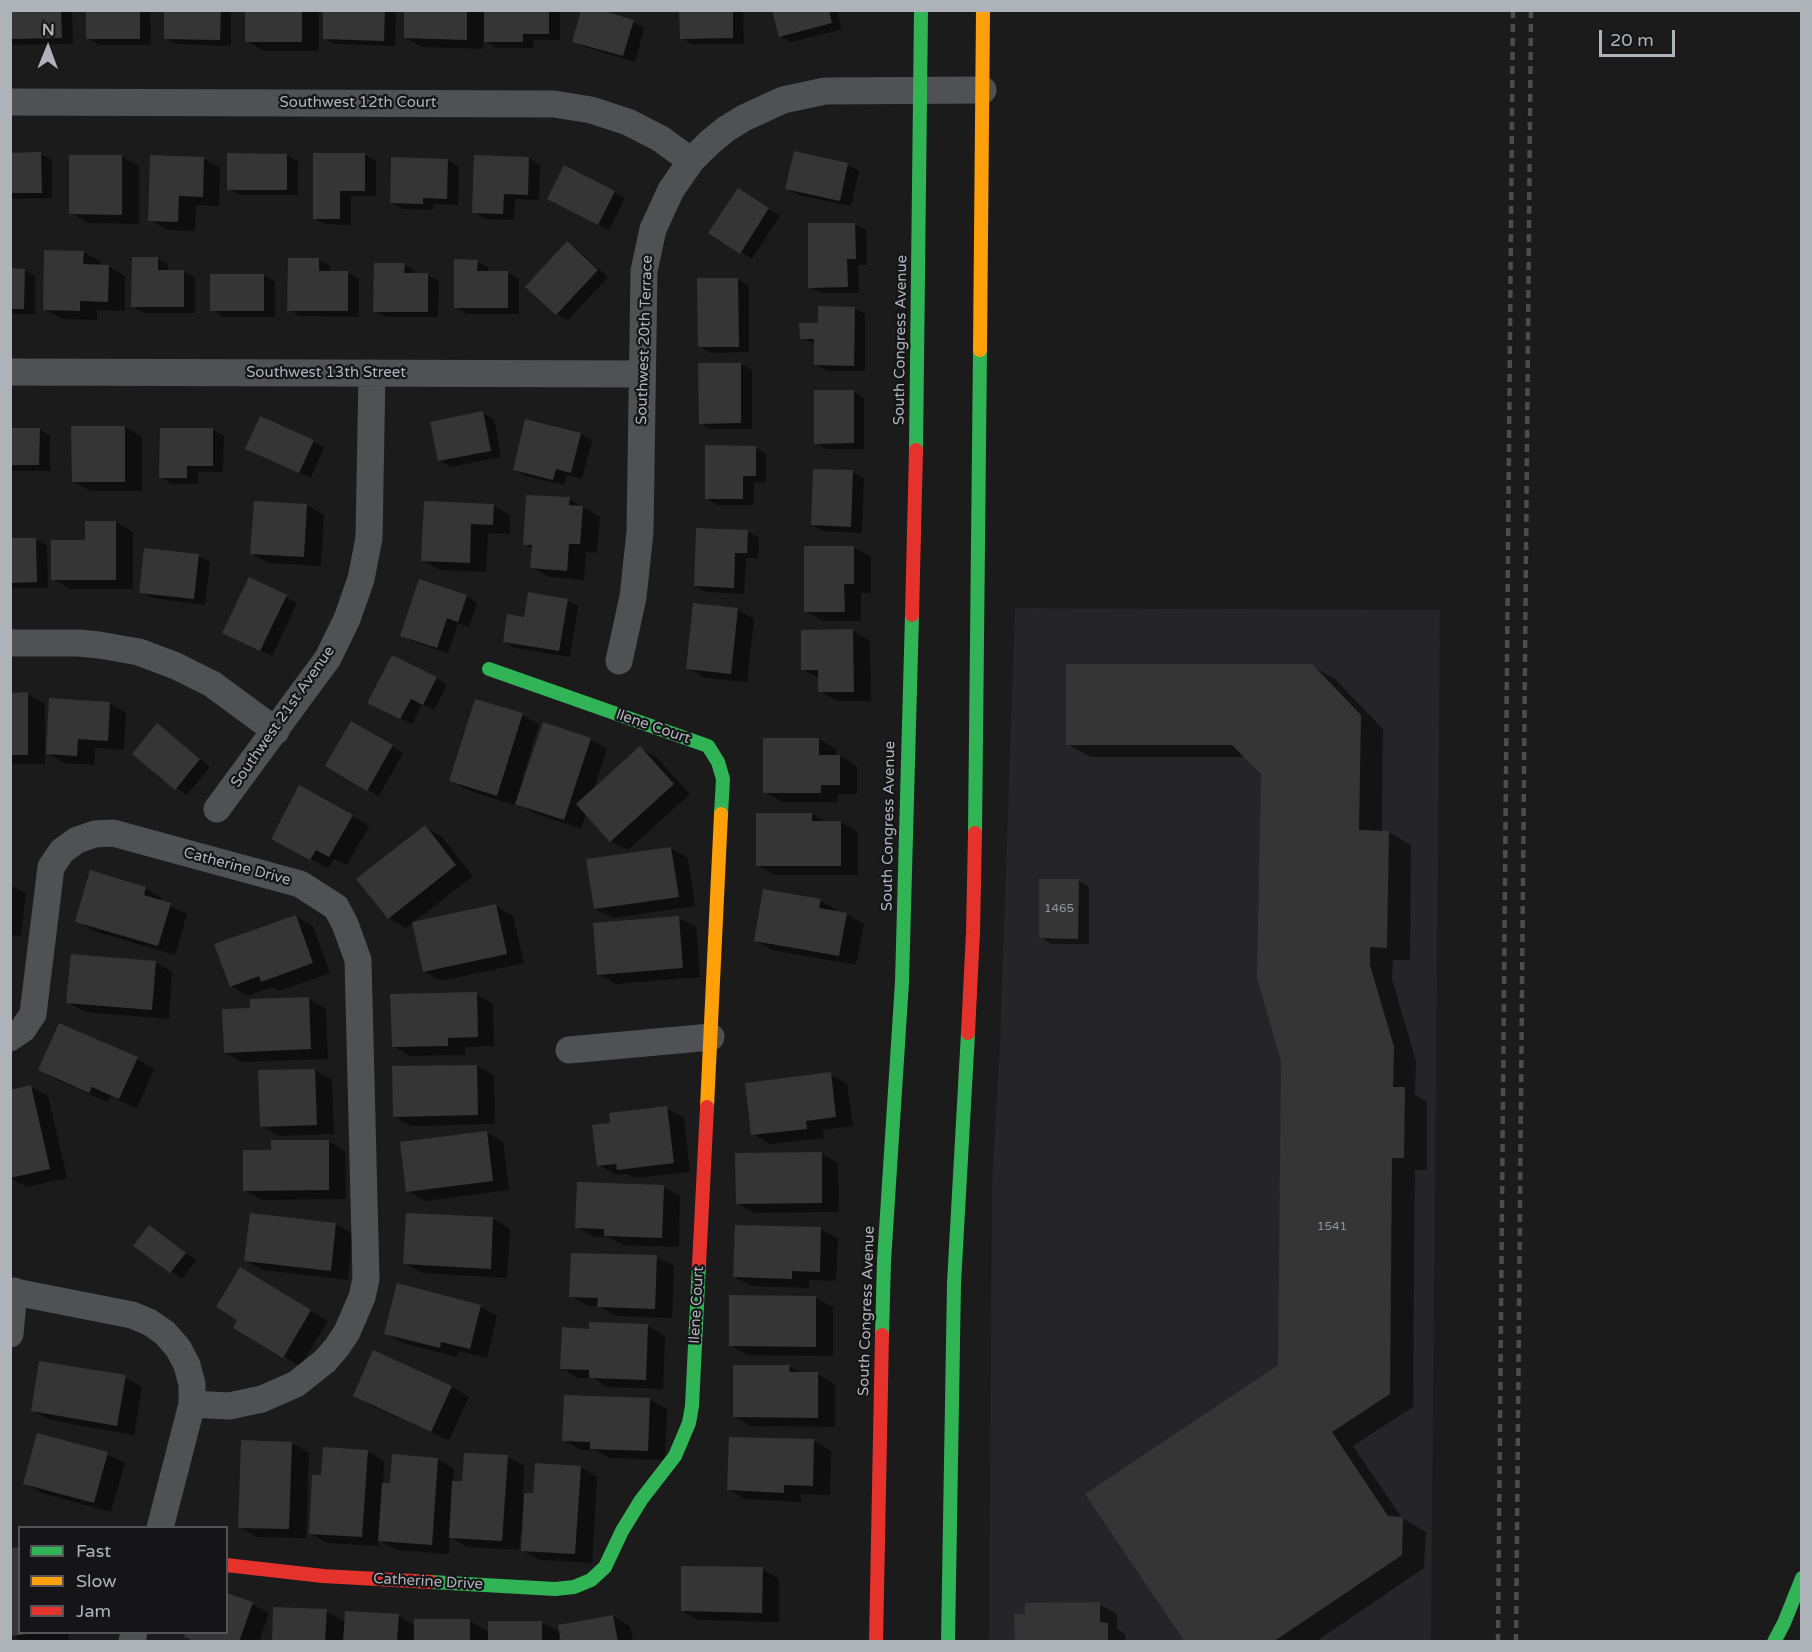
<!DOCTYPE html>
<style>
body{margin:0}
#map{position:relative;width:1812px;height:1652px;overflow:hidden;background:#1b1b1b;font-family:"Varela Round",sans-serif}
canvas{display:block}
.frame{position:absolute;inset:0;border:12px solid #aeb3ba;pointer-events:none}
.legend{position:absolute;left:18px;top:1526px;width:210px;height:108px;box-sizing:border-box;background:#151517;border:2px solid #525458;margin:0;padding:8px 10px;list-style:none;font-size:18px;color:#aeb3ba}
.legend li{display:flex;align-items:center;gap:12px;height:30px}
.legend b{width:30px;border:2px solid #525458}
.north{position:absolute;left:18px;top:18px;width:60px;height:60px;-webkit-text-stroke:4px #151517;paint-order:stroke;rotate:1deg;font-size:16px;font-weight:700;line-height:24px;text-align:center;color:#aeb3ba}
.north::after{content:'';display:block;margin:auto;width:21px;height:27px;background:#aeb3ba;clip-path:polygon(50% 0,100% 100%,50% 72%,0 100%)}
.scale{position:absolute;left:1599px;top:30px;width:76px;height:27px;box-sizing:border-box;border:3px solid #aeb3ba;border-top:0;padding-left:8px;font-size:18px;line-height:21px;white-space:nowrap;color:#aeb3ba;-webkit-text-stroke:4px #151517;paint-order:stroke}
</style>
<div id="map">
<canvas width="1812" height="1652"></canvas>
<div class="frame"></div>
<ul class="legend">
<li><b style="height:8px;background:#30b455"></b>Fast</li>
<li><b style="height:8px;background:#ff9f0a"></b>Slow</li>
<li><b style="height:8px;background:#e5322d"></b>Jam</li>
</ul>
<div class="north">N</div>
<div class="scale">20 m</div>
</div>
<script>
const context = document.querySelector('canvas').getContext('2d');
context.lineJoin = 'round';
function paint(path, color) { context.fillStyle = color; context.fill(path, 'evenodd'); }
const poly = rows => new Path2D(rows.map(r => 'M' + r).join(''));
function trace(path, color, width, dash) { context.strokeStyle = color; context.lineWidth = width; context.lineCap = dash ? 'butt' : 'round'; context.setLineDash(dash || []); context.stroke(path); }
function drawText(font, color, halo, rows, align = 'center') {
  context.font = font + ' "Varela Round",sans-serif'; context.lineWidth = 4.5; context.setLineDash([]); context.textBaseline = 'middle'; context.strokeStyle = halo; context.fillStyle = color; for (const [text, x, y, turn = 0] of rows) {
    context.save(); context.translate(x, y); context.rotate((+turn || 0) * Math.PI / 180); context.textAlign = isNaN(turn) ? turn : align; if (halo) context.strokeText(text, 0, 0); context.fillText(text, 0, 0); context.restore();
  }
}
const built = poly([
 [1015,608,1440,610,1431,1641,989,1642,992,1183,1000,1043]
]);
const shadow = poly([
 [10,10,72,10,73,44,14,45,10,43],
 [87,10,150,10,151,45,99,45,88,38],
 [166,10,231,10,231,46,176,44,165,38],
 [247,10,319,10,319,51,264,51,247,41],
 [325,10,396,10,395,46,335,44,324,38],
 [406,10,560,10,560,40,534,40,533,48,496,48,484,40,483,49,422,47,405,37],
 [681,10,743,10,744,44,692,44,681,38],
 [773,10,837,10,842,29,791,42,780,36],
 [633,22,644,28,635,62,585,47,574,41],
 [10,154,41,154,52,160,52,198,10,199],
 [287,155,298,162,298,195,240,195,229,189],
 [365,155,376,161,376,196,351,196,351,225,325,224,314,218],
 [122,157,139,166,139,224,88,223,71,213],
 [203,158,220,168,219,206,196,205,195,231,167,230,150,220],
 [529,158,540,165,539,200,515,199,514,220,485,219,474,212],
 [448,160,459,167,458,205,433,204,433,210,403,209,392,203],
 [847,165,859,171,851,206,798,195,787,188],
 [614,192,625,198,609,230,560,205],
 [749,196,780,216,752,259,741,252],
 [855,224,866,230,867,265,858,265,859,293,821,293,810,287],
 [567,243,578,250,608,277,568,320,557,314],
 [84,252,101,262,101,266,108,266,125,276,125,311,97,310,97,320,62,319,44,309],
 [157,258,168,265,168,272,184,272,195,278,195,313,144,313,133,306],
 [318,259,330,266,329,273,348,273,359,279,359,317,300,316,289,310],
 [477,261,488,268,488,272,508,273,519,279,519,314,467,314,456,307],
 [404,264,415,271,415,275,427,275,439,281,438,317,386,317,375,311],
 [10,270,24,270,35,276,35,314,10,314],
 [264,275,275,282,275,317,223,317,212,310],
 [738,279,749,286,749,352,710,353,699,346],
 [854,308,865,314,865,371,827,371,816,365,816,344,801,338,820,324],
 [741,364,752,370,752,429,711,429,700,423],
 [853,391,864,398,864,449,827,449,816,443],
 [483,413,494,419,501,457,450,467,439,460],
 [125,427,142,437,142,491,90,491,73,481],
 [10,429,39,429,50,436,50,471,10,471],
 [213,430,224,436,223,472,198,472,198,484,172,484,161,477],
 [581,434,592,441,582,479,567,475,564,485,526,476,515,470],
 [313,441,324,447,311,478,258,455],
 [755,447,766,454,766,482,754,482,754,505,717,505,706,498],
 [853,472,864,478,862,533,823,531,812,525],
 [569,499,600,517,597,553,586,552,584,580,549,577,532,567,533,549,524,544],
 [307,505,324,515,321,566,269,563,252,554],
 [493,505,510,515,510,534,488,533,486,572,440,570,423,560],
 [116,522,133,532,133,589,70,589,53,579,86,542],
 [747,531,759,538,758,558,746,558,744,594,707,592,695,586],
 [10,539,36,539,47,546,48,588,10,588],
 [853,547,871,557,871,593,861,593,861,621,823,621,806,611],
 [199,556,210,562,205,605,152,598,141,592],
 [466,596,477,603,469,627,458,623,448,653,412,641,401,635],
 [286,597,297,603,272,656,235,639],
 [567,600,578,606,570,657,515,648,504,642,526,618],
 [737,609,754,619,747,682,705,678,688,668],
 [853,631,870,641,871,701,837,701,820,691,820,679,802,669],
 [1312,666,1335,679,1383,729,1382,832,1388,832,1411,845,1410,960,1393,960,1392,979,1416,1061,1415,1095,1427,1102,1427,1170,1415,1170,1413,1407,1353,1446,1402,1518,1426,1532,1424,1568,1315,1642,1187,1642,1280,1366,1283,1061,1262,773,1246,757,1090,757,1067,744],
 [436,678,447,685,434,710,422,704,412,724,380,708],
 [10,694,27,694,45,704,45,750,47,750,109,703,126,713,124,750,95,748,94,765,64,763,45,752,45,764,10,764],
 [522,715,539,724,523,777,525,778,590,739,607,749,594,789,640,748,657,758,690,794,628,850,611,841,586,813,581,829,534,813,515,802,514,805,468,790,451,781],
 [351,723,403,753,379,796,327,766],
 [157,725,168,732,210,767,187,795,176,788],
 [819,739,836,749,836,756,840,756,857,766,857,794,838,794,838,802,782,802,764,792],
 [812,814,826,822,841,822,858,832,858,875,775,875,757,865],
 [352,816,369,826,347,865,334,859,328,868,290,848],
 [425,827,442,837,473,876,406,928,389,918],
 [671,848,688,858,695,906,613,918,595,909],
 [1078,880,1089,887,1089,944,1051,944,1040,937],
 [10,885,26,893,21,936,10,935],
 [145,888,162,898,161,902,187,914,175,955,94,931,77,921],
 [820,901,837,910,837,913,847,914,864,924,856,965,772,950,755,940],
 [496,906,513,916,524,963,441,981,424,971],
 [295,916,313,926,330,973,279,991,272,987,248,996,231,986],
 [679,918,696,927,700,977,616,984,599,974],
 [155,962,172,972,169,1019,85,1012,68,1002],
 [476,994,493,1004,494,1046,465,1047,465,1055,410,1056,393,1046],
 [309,999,326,1009,328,1059,242,1062,225,1052,252,1010],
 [137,1059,154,1069,137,1108,110,1096,107,1102,57,1080,40,1070],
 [477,1066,494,1076,495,1124,411,1126,394,1116],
 [315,1070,332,1080,334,1134,279,1136,262,1126],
 [830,1074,847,1084,853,1126,823,1130,824,1138,770,1144,753,1134],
 [31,1087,48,1096,67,1178,27,1187,10,1178],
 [666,1108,684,1118,690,1172,635,1178,627,1174,616,1175,599,1165,612,1125],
 [486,1132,503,1142,509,1190,425,1201,408,1191],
 [328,1141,345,1151,346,1199,262,1200,245,1190,273,1151],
 [821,1153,838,1163,839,1212,754,1213,737,1203],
 [663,1187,680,1196,679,1247,623,1245,609,1237,594,1237,577,1227],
 [407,1214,493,1219,510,1229,507,1278,422,1273,405,1263],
 [336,1224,353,1234,348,1280,263,1270,246,1261],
 [149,1227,196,1260,182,1279,135,1246],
 [821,1229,838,1239,836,1281,809,1280,809,1288,752,1286,734,1277],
 [656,1257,674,1266,672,1318,616,1316,599,1306,588,1306,571,1296],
 [240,1269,328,1321,300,1366,235,1327,240,1320],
 [816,1298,833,1307,833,1356,747,1355,730,1345],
 [480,1306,497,1316,487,1358,458,1351,457,1357,403,1343,386,1333],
 [591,1324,648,1326,665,1336,663,1389,607,1387,593,1378,579,1378,562,1368,590,1330],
 [789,1366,802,1374,817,1374,835,1384,835,1427,751,1426,734,1416],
 [125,1377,142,1387,134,1435,50,1420,33,1411],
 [452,1387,469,1397,449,1440,372,1406,355,1396],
 [649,1399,667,1409,665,1460,609,1458,595,1450,581,1450,564,1440],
 [730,1438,814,1441,831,1451,830,1495,801,1494,801,1502,745,1499,728,1489],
 [292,1443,309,1453,306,1538,257,1537,240,1527],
 [367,1451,384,1461,383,1484,392,1485,437,1459,454,1469,453,1482,463,1483,507,1456,524,1466,523,1494,535,1494,580,1467,597,1477,592,1563,540,1560,522,1550,523,1531,521,1531,519,1550,467,1547,450,1537,449,1554,397,1550,379,1540,379,1546,327,1543,310,1533,323,1477],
 [107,1454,125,1463,111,1512,42,1493,25,1483],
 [10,1549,20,1632,68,1632,69,1640,23,1642,12,1635,10,1619],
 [762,1569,779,1579,779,1622,699,1620,682,1611],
 [252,1604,269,1613,259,1642,190,1642,226,1632],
 [1099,1604,1117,1614,1117,1629,1125,1634,1125,1642,1016,1642],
 [326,1611,345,1622,399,1616,416,1626,470,1621,489,1632,542,1623,559,1632,559,1642,273,1642],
 [613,1616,630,1626,633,1642,563,1642]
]);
const building = poly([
 [10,10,61,10,62,38,10,39],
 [86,10,140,10,140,39,86,39],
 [164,10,221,10,220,40,164,39],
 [245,10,302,10,302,42,245,42],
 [323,10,385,10,384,41,323,39],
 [404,10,467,10,467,40,404,38],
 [484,10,549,10,549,34,523,34,523,42,484,42],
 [581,10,600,10,634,20,623,56,572,42],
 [679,10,733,10,733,38,680,39],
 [772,10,829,10,832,23,779,37],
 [794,151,848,163,840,201,785,189],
 [41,152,42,193,10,193,10,153],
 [227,153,287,154,287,190,227,190],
 [313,153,365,153,365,191,340,191,340,219,313,219],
 [69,155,122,155,122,215,69,214],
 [150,155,204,157,203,197,179,196,178,222,148,221],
 [474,155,529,157,528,195,504,194,503,214,472,213],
 [391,157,448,159,447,199,423,198,423,204,390,203],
 [564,165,615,191,598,225,547,199],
 [738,188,769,208,740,254,708,233],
 [808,223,855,223,856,259,847,259,848,287,808,288],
 [567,241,598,270,556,315,525,287],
 [44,250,84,251,83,264,109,265,108,302,80,301,80,311,43,310],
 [132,257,158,257,158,270,184,270,184,307,131,307],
 [288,258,319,258,319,271,348,271,348,311,287,311],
 [454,259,478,260,477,271,508,271,508,308,454,308],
 [374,263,405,263,404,273,428,273,428,312,373,312],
 [10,268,25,269,24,309,10,309],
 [210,274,264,274,264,311,210,311],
 [697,278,738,278,739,347,698,347],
 [818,306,855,307,854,366,814,365,814,339,800,339,799,323,818,323],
 [698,363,741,363,741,423,699,424],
 [814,390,854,390,854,443,814,444],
 [483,411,491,451,438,461,430,422],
 [260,416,314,440,299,473,245,449],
 [525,419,581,433,571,473,556,469,553,480,513,470],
 [71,426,125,426,125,482,72,482],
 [10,428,40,428,39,465,10,465],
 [160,428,213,428,213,466,187,466,187,478,159,478],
 [705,445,756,446,756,476,743,476,743,499,705,499],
 [813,469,853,470,851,527,811,525],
 [526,495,570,497,569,505,583,506,580,544,569,544,567,571,530,568,532,545,523,545],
 [254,501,307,504,304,557,250,554],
 [424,501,494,504,493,525,471,524,470,563,421,561],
 [85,521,116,521,116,580,51,580,51,540,85,540],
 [696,528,748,530,747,553,735,553,734,588,694,586],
 [10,538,36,538,37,582,10,583],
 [804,546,854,546,854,584,844,584,845,612,804,612],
 [144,548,199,554,194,599,139,593],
 [249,577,287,595,260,651,222,633],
 [419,579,467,595,458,622,447,618,437,648,400,636],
 [528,592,568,599,559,651,503,642,507,614,524,617],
 [693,603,738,608,731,674,686,669],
 [853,629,854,692,818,692,818,670,801,670,801,630],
 [392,655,437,677,423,705,411,699,400,719,367,703],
 [1066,664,1312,664,1361,715,1359,830,1389,831,1387,948,1370,947,1370,965,1394,1047,1393,1087,1405,1087,1404,1158,1392,1158,1390,1394,1332,1432,1388,1516,1403,1517,1402,1555,1273,1642,1185,1642,1085,1494,1278,1365,1281,1061,1257,978,1261,774,1232,745,1066,745],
 [28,692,28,755,10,755,10,693],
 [49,698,110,702,108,741,78,739,77,756,46,754],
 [475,699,523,713,497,796,449,781],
 [351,721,393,745,367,791,325,766],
 [543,722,591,738,564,820,515,804],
 [157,723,200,759,175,790,132,754],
 [763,738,819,738,819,755,840,755,840,785,821,785,821,793,763,793],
 [640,746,674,784,610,842,576,804],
 [299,785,353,815,329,857,316,850,310,860,271,839],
 [756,813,812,813,812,821,841,821,841,866,756,866],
 [425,825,456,865,388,919,356,879],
 [671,847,679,897,594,909,586,859],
 [90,870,146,887,144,895,171,903,158,946,75,922],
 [1039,879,1079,879,1078,939,1039,938],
 [763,889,821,899,819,908,847,913,839,956,754,941],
 [496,904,507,954,423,972,412,922],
 [296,915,313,963,261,982,259,976,230,987,214,944],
 [679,916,683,968,597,975,593,923],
 [71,954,156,961,152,1010,66,1003],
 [477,992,478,1037,448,1038,448,1046,392,1047,390,994],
 [309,997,311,1049,224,1053,222,1009,250,1008,250,999],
 [59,1023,138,1057,119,1099,92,1087,89,1093,38,1070],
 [477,1065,478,1115,393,1117,392,1066],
 [315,1069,317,1125,260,1127,258,1070],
 [831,1072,836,1117,806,1121,807,1129,751,1135,745,1083],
 [31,1085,50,1169,10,1178,10,1090],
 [667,1106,674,1163,617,1170,616,1164,597,1166,592,1125,610,1123,609,1113],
 [487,1131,493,1181,406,1192,400,1142],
 [271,1140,329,1140,329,1190,243,1191,243,1150,271,1150],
 [822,1152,822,1203,736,1204,735,1153],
 [577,1182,664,1185,662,1238,604,1236,604,1229,575,1228],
 [250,1213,336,1223,331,1271,244,1261],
 [406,1213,493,1217,491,1269,403,1264],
 [149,1225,186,1253,170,1273,133,1246],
 [735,1225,821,1227,820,1272,792,1271,792,1279,733,1277],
 [571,1253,657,1255,655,1309,597,1307,598,1298,569,1297],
 [240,1267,311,1310,283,1358,233,1328,237,1320,216,1307],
 [397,1283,481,1305,470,1349,441,1342,440,1348,384,1334],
 [729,1295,816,1296,816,1347,729,1346],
 [589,1322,648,1324,646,1380,589,1378,589,1370,560,1369,562,1327,589,1329],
 [373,1350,452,1386,431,1432,353,1396],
 [39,1361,126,1375,117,1426,31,1411],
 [733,1365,790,1365,789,1372,818,1372,818,1418,733,1417],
 [564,1395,650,1398,648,1451,590,1449,590,1442,562,1441],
 [37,1433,108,1452,94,1503,23,1484],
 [729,1437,814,1439,813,1486,784,1485,784,1493,727,1490],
 [241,1440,292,1442,289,1529,238,1528],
 [323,1447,368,1450,362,1537,309,1534,312,1475,321,1475],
 [464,1453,508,1455,502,1541,449,1538,452,1481,462,1481],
 [392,1454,438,1458,432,1545,378,1541,382,1483,390,1483],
 [535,1463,581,1466,575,1554,521,1551,524,1493,533,1493],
 [20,1547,20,1632,29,1634,11,1636,10,1548],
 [681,1566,763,1567,762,1613,681,1611],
 [226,1593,253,1602,239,1642,189,1642,190,1639,184,1637,186,1632,226,1632],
 [1100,1602,1100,1622,1108,1623,1108,1642,1015,1642,1014,1614,1025,1614,1025,1603],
 [273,1607,327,1609,325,1642,272,1642],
 [345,1611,399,1614,397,1642,343,1642],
 [613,1615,618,1642,561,1642,558,1625],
 [414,1619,470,1619,470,1642,414,1642],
 [488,1621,542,1621,542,1642,488,1642]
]);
const street = poly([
 [10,102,554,104,591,110,628,122,661,139,691,161],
 [10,372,642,374],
 [10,643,79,643,99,645,139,652,176,666,212,684,276,731],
 [619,661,633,597,640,532,644,271,653,229,671,190,691,161,709,143,726,129,744,118,783,100,825,91,983,90],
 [217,809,328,658,347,619,361,579,369,538,372,373],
 [10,1038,23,1029,33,1014,51,867,62,851,77,840,95,834,113,833,300,884,336,907,345,924,358,960,366,1279,362,1297,347,1332,337,1347,325,1361,296,1384,262,1399,229,1406,192,1404],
 [569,1050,711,1037],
 [10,1291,132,1315,149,1322,165,1333,178,1348,187,1365,192,1384,192,1404,160,1528],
 [10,1334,14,1291],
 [132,1642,134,1632]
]);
const fast = poly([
 [916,450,921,10],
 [489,669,708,746,718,762,723,779,721,814],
 [975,833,980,350],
 [882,1335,884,1261,902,982,912,615],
 [431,1582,555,1589,574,1587,591,1580,605,1567,622,1531,641,1500,675,1456,689,1423,692,1406,699,1265],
 [948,1642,954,1283,968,1033],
 [1774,1642,1784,1623,1802,1578]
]);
const slow = poly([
 [980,350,983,10],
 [707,1107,721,814]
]);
const jam = poly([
 [912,615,916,450],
 [968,1033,973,932,975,833],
 [699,1265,707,1107],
 [226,1565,323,1576,431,1582],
 [876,1642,882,1335]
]);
const rail = poly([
 [1498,1642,1513,10],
 [1516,1642,1531,10]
]);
const numberNames = [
 ["1465",1059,909],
 ["1541",1332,1227]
];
const streetNames = [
 ["Southwest 12th Court",358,103],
 ["Southwest 20th Terrace",645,340,-88],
 ["South Congress Avenue",901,340,-89],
 ["Southwest 13th Street",326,373],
 ["Southwest 21st Avenue",283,717,-55],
 ["Ilene Court",653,727,19],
 ["South Congress Avenue",889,826,-89],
 ["Catherine Drive",237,867,15],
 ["Ilene Court",697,1305,-87],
 ["South Congress Avenue",867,1311,-88],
 ["Catherine Drive",428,1582,3]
];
paint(built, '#252527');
paint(shadow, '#0007');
paint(building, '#353536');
trace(street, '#505154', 27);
trace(fast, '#30b455', 14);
trace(slow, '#ff9f0a', 14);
trace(jam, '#e5322d', 14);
trace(rail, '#4b4c4e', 4.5, [8, 6]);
drawText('12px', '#909499', null, numberNames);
drawText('15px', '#aeb3ba', '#151517', streetNames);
</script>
